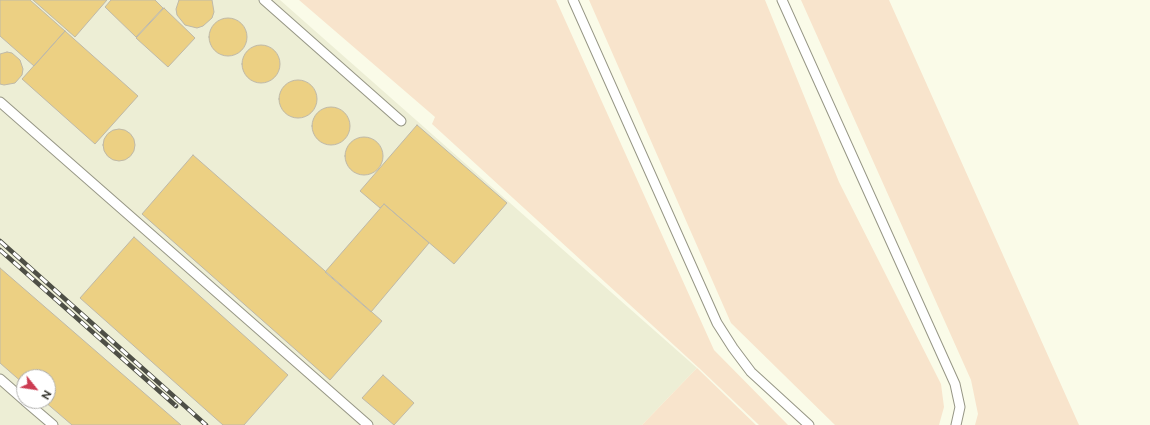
<!DOCTYPE html>
<style>
body{margin:0}
#map{position:relative;width:1150px;height:425px;overflow:hidden;background:#fafbe8;font-family:Raleway,sans-serif}
canvas{display:block}
.north{position:absolute;left:16px;top:369px;width:40px;height:40px;box-sizing:border-box;background:#fff;border:1px solid #aeaeab;border-radius:50%;rotate:120deg;font-size:11px;font-weight:700;line-height:16px;text-align:center;color:#35352e}
.north::after{content:'';display:block;margin:auto;width:14px;height:18px;background:#cc3b52;clip-path:polygon(50% 0,100% 100%,50% 72%,0 100%)}
</style>
<div id="map">
<canvas width="1150" height="425"></canvas>
<div class="north">N</div>
</div>
<script>
const context = document.querySelector('canvas').getContext('2d');
context.lineJoin = 'round';
function paint(path, color) { context.fillStyle = color; context.fill(path, 'evenodd'); }
const poly = rows => new Path2D(rows.map(r => 'M' + r).join(''));
function trace(path, color, width, dash) { context.strokeStyle = color; context.lineWidth = width; context.lineCap = dash ? 'butt' : 'round'; context.setLineDash(dash || []); context.stroke(path); }
const built = poly([
 [0,0,280,0,697,368,642,425,0,425],
 [24,377,48,377,48,401,24,401]
]);
const green = poly([
 [299,0,556,0,714,350,788,425,759,425,699,368,432,124,435,117],
 [589,0,765,0,839,182,941,384,944,407,939,425,835,425,731,323],
 [801,0,889,0,1079,425,975,425,978,414,971,380],
 [697,368,756,425,642,425]
]);
const building = poly([
 [0,0,30,0,65,31,34,66,0,36,0,0],
 [33,0,107,0,75,37,33,0],
 [111,0,155,0,163,8,136,37,105,7,111,0],
 [179,0,212,0,214,12,212,18,203,26,197,28,185,25,177,15,176,9,179,0],
 [164,8,195,38,168,67,136,38,164,8],
 '209 37a19 19 0 1 1 38 0a19 19 0 1 1-38 0Z',
 [65,31,138,96,95,144,22,79,65,31],
 '242 64a19 19 0 1 1 38 0a19 19 0 1 1-38 0Z',
 [7,52,12,53,20,60,23,69,22,75,15,83,4,85,0,84,0,54,7,52],
 '279 99a19 19 0 1 1 38 0a19 19 0 1 1-38 0Z',
 '312 126a19 19 0 1 1 38 0a19 19 0 1 1-38 0Z',
 [417,125,507,203,454,264,384,204,380,208,360,191,417,125],
 '103 145a16 16 0 1 1 32 0a16 16 0 1 1-32 0Z',
 '345 156a19 19 0 1 1 38 0a19 19 0 1 1-38 0Z',
 [193,155,382,321,330,380,142,214,193,155],
 [384,204,429,243,371,312,325,272,384,204],
 [134,237,288,375,244,425,223,425,80,298,134,237],
 [0,268,181,425,72,425,44,401,48,401,48,377,24,377,24,384,0,363,0,268],
 [383,375,414,403,394,425,362,398,383,375]
]);
const service = poly([
 [264,0,401,121],
 [573,0,717,323,733,348,751,372,809,425],
 [782,0,955,384,960,407,956,425],
 [0,102,368,425],
 [0,379,24,400],
 [25,401,53,425]
]);
const rail = poly([
 [0,241,206,425],
 [0,250,176,406]
]);
paint(built, '#edeed5');
paint(green, '#f8e4cc');
paint(building, '#ecd083');
trace(building, '#bfb9a8', 1);
trace(service, '#969685', 11);
trace(service, '#fff', 9);
trace(rail, '#4e4f46', 4.5);
trace(rail, '#fff', 3, [9]);
</script>
